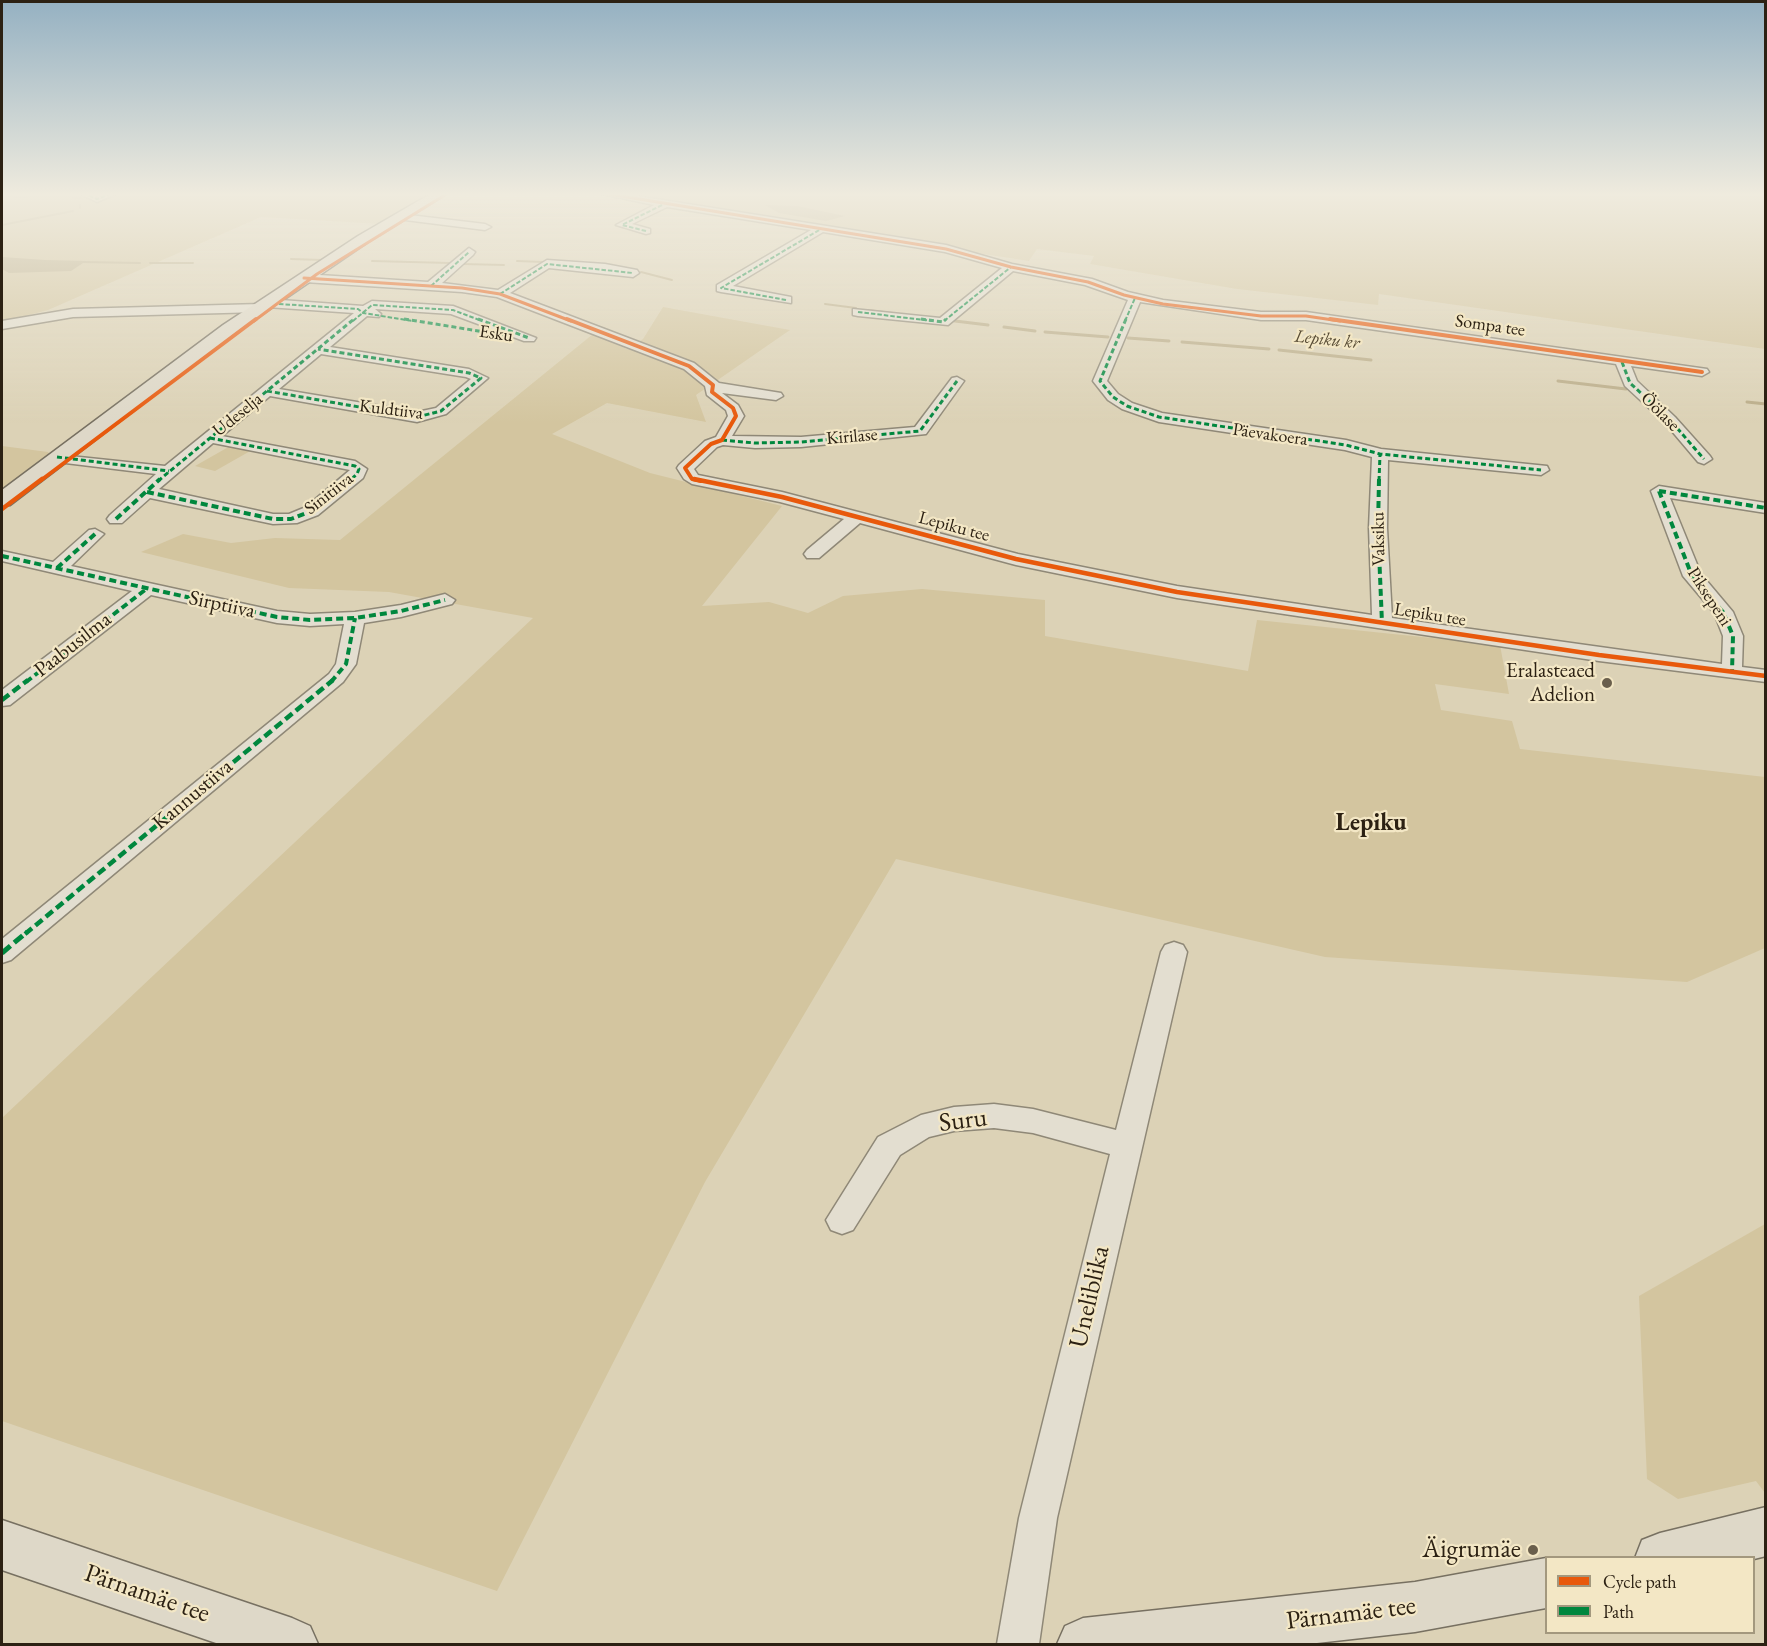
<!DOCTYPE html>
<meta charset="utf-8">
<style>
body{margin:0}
#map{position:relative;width:1767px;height:1646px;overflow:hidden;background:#dcd2b6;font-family:"EB Garamond",serif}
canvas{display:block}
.frame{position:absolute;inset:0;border:3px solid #2c2113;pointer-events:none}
.legend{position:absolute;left:1545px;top:1556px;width:210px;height:78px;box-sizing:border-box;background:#f3e7c5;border:2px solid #a3987e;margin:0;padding:8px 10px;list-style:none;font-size:18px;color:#2c2113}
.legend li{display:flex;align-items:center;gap:12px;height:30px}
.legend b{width:30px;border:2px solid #a3987e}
</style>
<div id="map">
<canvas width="1767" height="1646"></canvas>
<div class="frame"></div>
<ul class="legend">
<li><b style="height:8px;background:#e8590c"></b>Cycle path</li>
<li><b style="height:8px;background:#00873e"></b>Path</li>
</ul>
</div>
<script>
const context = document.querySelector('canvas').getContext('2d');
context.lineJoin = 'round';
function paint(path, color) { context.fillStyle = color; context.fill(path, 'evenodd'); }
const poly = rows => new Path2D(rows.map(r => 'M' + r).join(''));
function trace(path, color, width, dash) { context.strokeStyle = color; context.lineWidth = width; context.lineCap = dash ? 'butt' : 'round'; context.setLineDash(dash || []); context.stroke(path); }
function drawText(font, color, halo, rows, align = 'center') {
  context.font = font + ' "EB Garamond",serif'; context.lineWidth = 4.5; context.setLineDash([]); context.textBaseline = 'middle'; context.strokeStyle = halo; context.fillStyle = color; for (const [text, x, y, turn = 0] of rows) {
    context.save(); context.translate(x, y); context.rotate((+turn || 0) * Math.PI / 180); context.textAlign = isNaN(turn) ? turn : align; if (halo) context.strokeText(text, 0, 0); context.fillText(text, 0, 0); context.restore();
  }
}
const green = poly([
 [2,193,433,193,381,224,261,217,48,310,2,322],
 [614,193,1765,193,1765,349,1379,294,1378,305,1237,289,1090,264,1094,256,1037,249,1029,261,911,243,871,233,712,211],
 [663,307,790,330,696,395,706,422,607,403,552,434,650,473,782,506,702,606,769,602,808,613,843,596,922,589,1045,600,1045,636,1248,671,1257,620,1500,645,1509,694,1435,684,1441,710,1512,721,1520,749,1765,777,1765,948,1687,982,1325,957,896,859,705,1182,497,1591,2,1421,2,1118,533,618,389,592,289,588,141,552,183,534,231,543,275,538,340,540,593,334,627,349,643,339],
 [232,445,252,450,215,471,195,466],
 [2,446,48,452,50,455,2,493],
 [1765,1224,1765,1493,1756,1481,1678,1499,1647,1479,1639,1296]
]);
const water = poly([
 [765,205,797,206,845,216,826,221,779,213],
 [2,257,45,260,86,261,71,271,9,273,2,269]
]);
const streamFar1 = poly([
 [2,196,12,196],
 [15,197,27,197],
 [73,198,82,198],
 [80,205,80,208],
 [2,225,73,211],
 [291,259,323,260],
 [372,261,449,263],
 [517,261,544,262],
 [81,262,140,263],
 [150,263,193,263],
 [462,264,504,265],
 [641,272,672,280],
 [825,304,856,308],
 [868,310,893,313]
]);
const stream = poly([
 [955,321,988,325],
 [1004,327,1035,331],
 [1045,332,1108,337],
 [1128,338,1169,341],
 [1182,342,1269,349],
 [1279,350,1371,360],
 [1558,381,1626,389],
 [1747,402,1766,404]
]);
const minor = poly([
 [78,193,97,195,118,193,97,202,78,193],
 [597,193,619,193,946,245,1012,264,1092,279,1128,292,1163,300,1261,312,1306,312,1707,369,1709,372,1702,376,1631,366,1637,381,1675,417,1710,456,1712,459,1704,464,1698,462,1665,423,1625,386,1616,364,1306,320,1261,320,1140,302,1107,381,1118,394,1132,403,1162,413,1346,440,1381,449,1547,466,1549,470,1541,475,1388,460,1387,528,1392,618,1722,664,1723,636,1714,613,1683,576,1651,491,1659,486,1766,503,1766,513,1670,498,1701,574,1733,612,1743,636,1742,667,1766,670,1766,682,1599,661,1177,598,1016,565,860,523,819,558,807,558,804,554,807,550,844,519,780,502,692,484,684,479,677,468,679,465,705,441,716,437,728,416,726,410,707,395,705,386,684,369,497,297,462,292,304,282,298,278,304,274,428,282,469,248,475,252,473,255,442,283,498,290,547,260,605,264,637,270,639,273,633,277,549,268,510,293,694,363,719,383,781,393,783,396,776,400,722,393,738,405,744,416,732,436,801,437,915,427,952,378,957,377,964,381,926,434,801,447,755,448,723,445,717,447,694,469,698,475,782,492,1018,554,1177,586,1372,615,1369,528,1372,457,1345,450,1159,422,1122,409,1108,400,1093,381,1128,300,1085,285,1013,271,948,325,858,316,853,315,853,309,940,318,1002,268,945,252,823,232,733,286,791,297,791,303,721,292,717,291,717,285,811,230,667,207,632,224,650,229,650,233,646,234,616,225,654,205,597,193],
 [401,214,485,224,491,227,485,230,397,219,395,217,401,214],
 [267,299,363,306,372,301,453,306,536,338,534,341,524,341,451,314,375,309,381,314,379,317,367,316,330,347,469,369,488,378,446,414,417,422,270,396,222,436,355,461,367,469,363,478,318,515,297,523,273,524,150,498,122,523,110,523,107,519,110,515,156,474,57,462,51,460,49,457,51,454,165,466,354,313,267,307,266,311,261,312,73,317,2,329,2,321,73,309,261,304,262,300,267,299],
 [321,354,466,377,471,379,436,408,417,412,279,389,321,354],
 [213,443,350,470,306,507,289,514,273,514,159,489,213,443],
 [95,529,104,534,71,566,277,611,310,614,355,612,401,605,445,594,455,600,452,604,401,617,364,623,356,664,343,682,11,960,2,963,2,939,329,674,336,664,344,624,310,626,277,623,151,595,10,705,2,706,2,690,132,591,2,561,2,551,53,562,89,530,95,529],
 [1174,942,1183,945,1187,952,1057,1518,1039,1644,997,1644,1019,1518,1110,1154,1033,1133,994,1128,954,1131,929,1137,900,1155,853,1230,842,1234,831,1230,826,1220,878,1137,921,1115,954,1107,994,1104,1033,1109,1116,1130,1161,952,1165,945,1174,942]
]);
const major = poly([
 [432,193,448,193,368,242,235,333,10,505,2,506,2,490,223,325,358,236,432,193],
 [1766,1507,1766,1556,1754,1559,1635,1558,1642,1540,1660,1533,1766,1507],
 [2,1520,292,1618,310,1626,318,1644,219,1644,2,1570,2,1520],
 [1546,1558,1546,1608,1415,1632,1308,1644,1057,1644,1065,1626,1083,1618,1415,1582,1546,1558]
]);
const quietFar4 = poly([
 [83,193,97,199,113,193],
 [646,231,622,225,664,204],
 [431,286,469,252],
 [500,294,547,264,633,273],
 [786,300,721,288,821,229],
 [279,304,358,309,363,313,413,321],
 [858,312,933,321],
 [353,321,372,305,453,310,482,321],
 [944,321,1011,267],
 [1125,321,1135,298]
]);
const quietFar3 = poly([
 [404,319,510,336],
 [478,319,529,338],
 [921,319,943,322,946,319],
 [1126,319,1100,381,1113,397,1127,406,1159,417,1346,445,1380,454,1541,470],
 [1622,362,1630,383,1670,420,1704,459],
 [267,391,417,417,441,411,481,378,469,373,318,349],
 [210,438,355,466,359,469,357,474,349,481],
 [722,440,755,443,801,442,920,431,957,381],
 [57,457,169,471],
 [158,481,354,319],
 [1379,481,1380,454]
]);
const quietFar2 = poly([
 [1379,479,1378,528,1382,623],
 [1659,491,1692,576,1723,612,1733,636,1732,672],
 [1659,491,1766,508],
 [147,492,273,519,291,519,312,511,350,479],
 [116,519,160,479],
 [2,556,277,617,310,620,355,618,401,611,445,600],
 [57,568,95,534],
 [26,682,145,590],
 [331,682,346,664,355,618]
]);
const quietFar1 = poly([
 [2,700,28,680],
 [25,934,333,680]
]);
const quiet = poly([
 [2,953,27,932]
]);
const cyclewayFar2 = poly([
 [602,193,946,249,1011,267,1088,282,1124,295,1163,304,1261,316,1306,316,1340,321],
 [304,278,462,288,500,294,571,321],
 [254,321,317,274,448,193]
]);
const cyclewayFar1 = poly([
 [567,319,689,366,713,385,712,392,733,408,736,416,722,440,711,444,685,468,692,479,701,481],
 [1330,319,1702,372],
 [40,481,256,319]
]);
const cycleway = poly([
 [694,479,782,497,1016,559,1177,592,1599,655,1766,676],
 [2,509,42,479]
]);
const markers = [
 [1607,683,6,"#6a5f4c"],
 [1533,1550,6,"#6a5f4c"]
];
const farStreetnames = [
 ["Sompa tee",1490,326,8],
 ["Esku",496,334,8],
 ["Kuldtiiva",391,410,7],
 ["Öölase",1660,412,45],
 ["Udeselja",238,415,-39],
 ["Päevakoera",1270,435,8],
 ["Kirilase",852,437,-5],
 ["Sinitiiva",329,494,-38],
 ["Lepiku tee",954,527,15],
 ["Vaksiku",1379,539,-91],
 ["Piksepeni",1709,597,57],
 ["Lepiku tee",1430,615,9]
];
const farWaternames = [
 ["Lepiku kr",1327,340,6]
];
const streetNames = [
 ["Sirptiiva",222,605,12],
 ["Paabusilma",73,645,-38],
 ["Kannustiiva",193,795,-40]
];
const poiNames = [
 ["Eralasteaed",1595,671],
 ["Adelion",1595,695]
];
const quarterNames = [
 ["Lepiku",1371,823]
];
const nearStreetnames = [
 ["Suru",963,1121,-7],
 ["Uneliblika",1090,1297,-77],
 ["Pärnamäe tee",147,1594,19],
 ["Pärnamäe tee",1351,1614,-7]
];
const nearPoinames = [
 ["Äigrumäe",1521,1550]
];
paint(green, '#d3c59f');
paint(water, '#baac88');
trace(streamFar1, '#baac88', 2);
trace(stream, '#baac88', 3);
trace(minor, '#8f8877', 3);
trace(major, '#777061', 3);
paint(minor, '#e3ded0');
paint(major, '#ded8c8');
trace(quietFar4, '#00873e', 2, [4.5, 2]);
trace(quietFar3, '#00873e', 3, [5, 3]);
trace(quietFar2, '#00873e', 4, [7, 4]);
trace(quietFar1, '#00873e', 4.5, [9, 4.5]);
trace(quiet, '#00873e', 5, [11, 5]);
trace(cyclewayFar2, '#e8590c', 3);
trace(cyclewayFar1, '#e8590c', 4);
trace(cycleway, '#e8590c', 4.5);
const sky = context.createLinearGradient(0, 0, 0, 423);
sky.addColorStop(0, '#95b1c2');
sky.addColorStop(0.46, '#efebde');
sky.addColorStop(1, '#efebde00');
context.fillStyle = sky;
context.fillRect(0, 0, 1767, 423);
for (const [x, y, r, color] of markers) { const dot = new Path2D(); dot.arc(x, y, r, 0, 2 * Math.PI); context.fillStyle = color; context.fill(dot); trace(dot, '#f3e7c5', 2); }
drawText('18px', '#2c2113', '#f3e7c5', farStreetnames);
drawText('italic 18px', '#584c35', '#f3e7c5', farWaternames);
drawText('21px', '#2c2113', '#f3e7c5', streetNames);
drawText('21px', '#2c2113', '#f3e7c5', poiNames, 'right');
drawText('bold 24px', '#2c2113', '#f3e7c5', quarterNames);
drawText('26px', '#2c2113', '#f3e7c5', nearStreetnames);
drawText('26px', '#2c2113', '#f3e7c5', nearPoinames, 'right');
</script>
